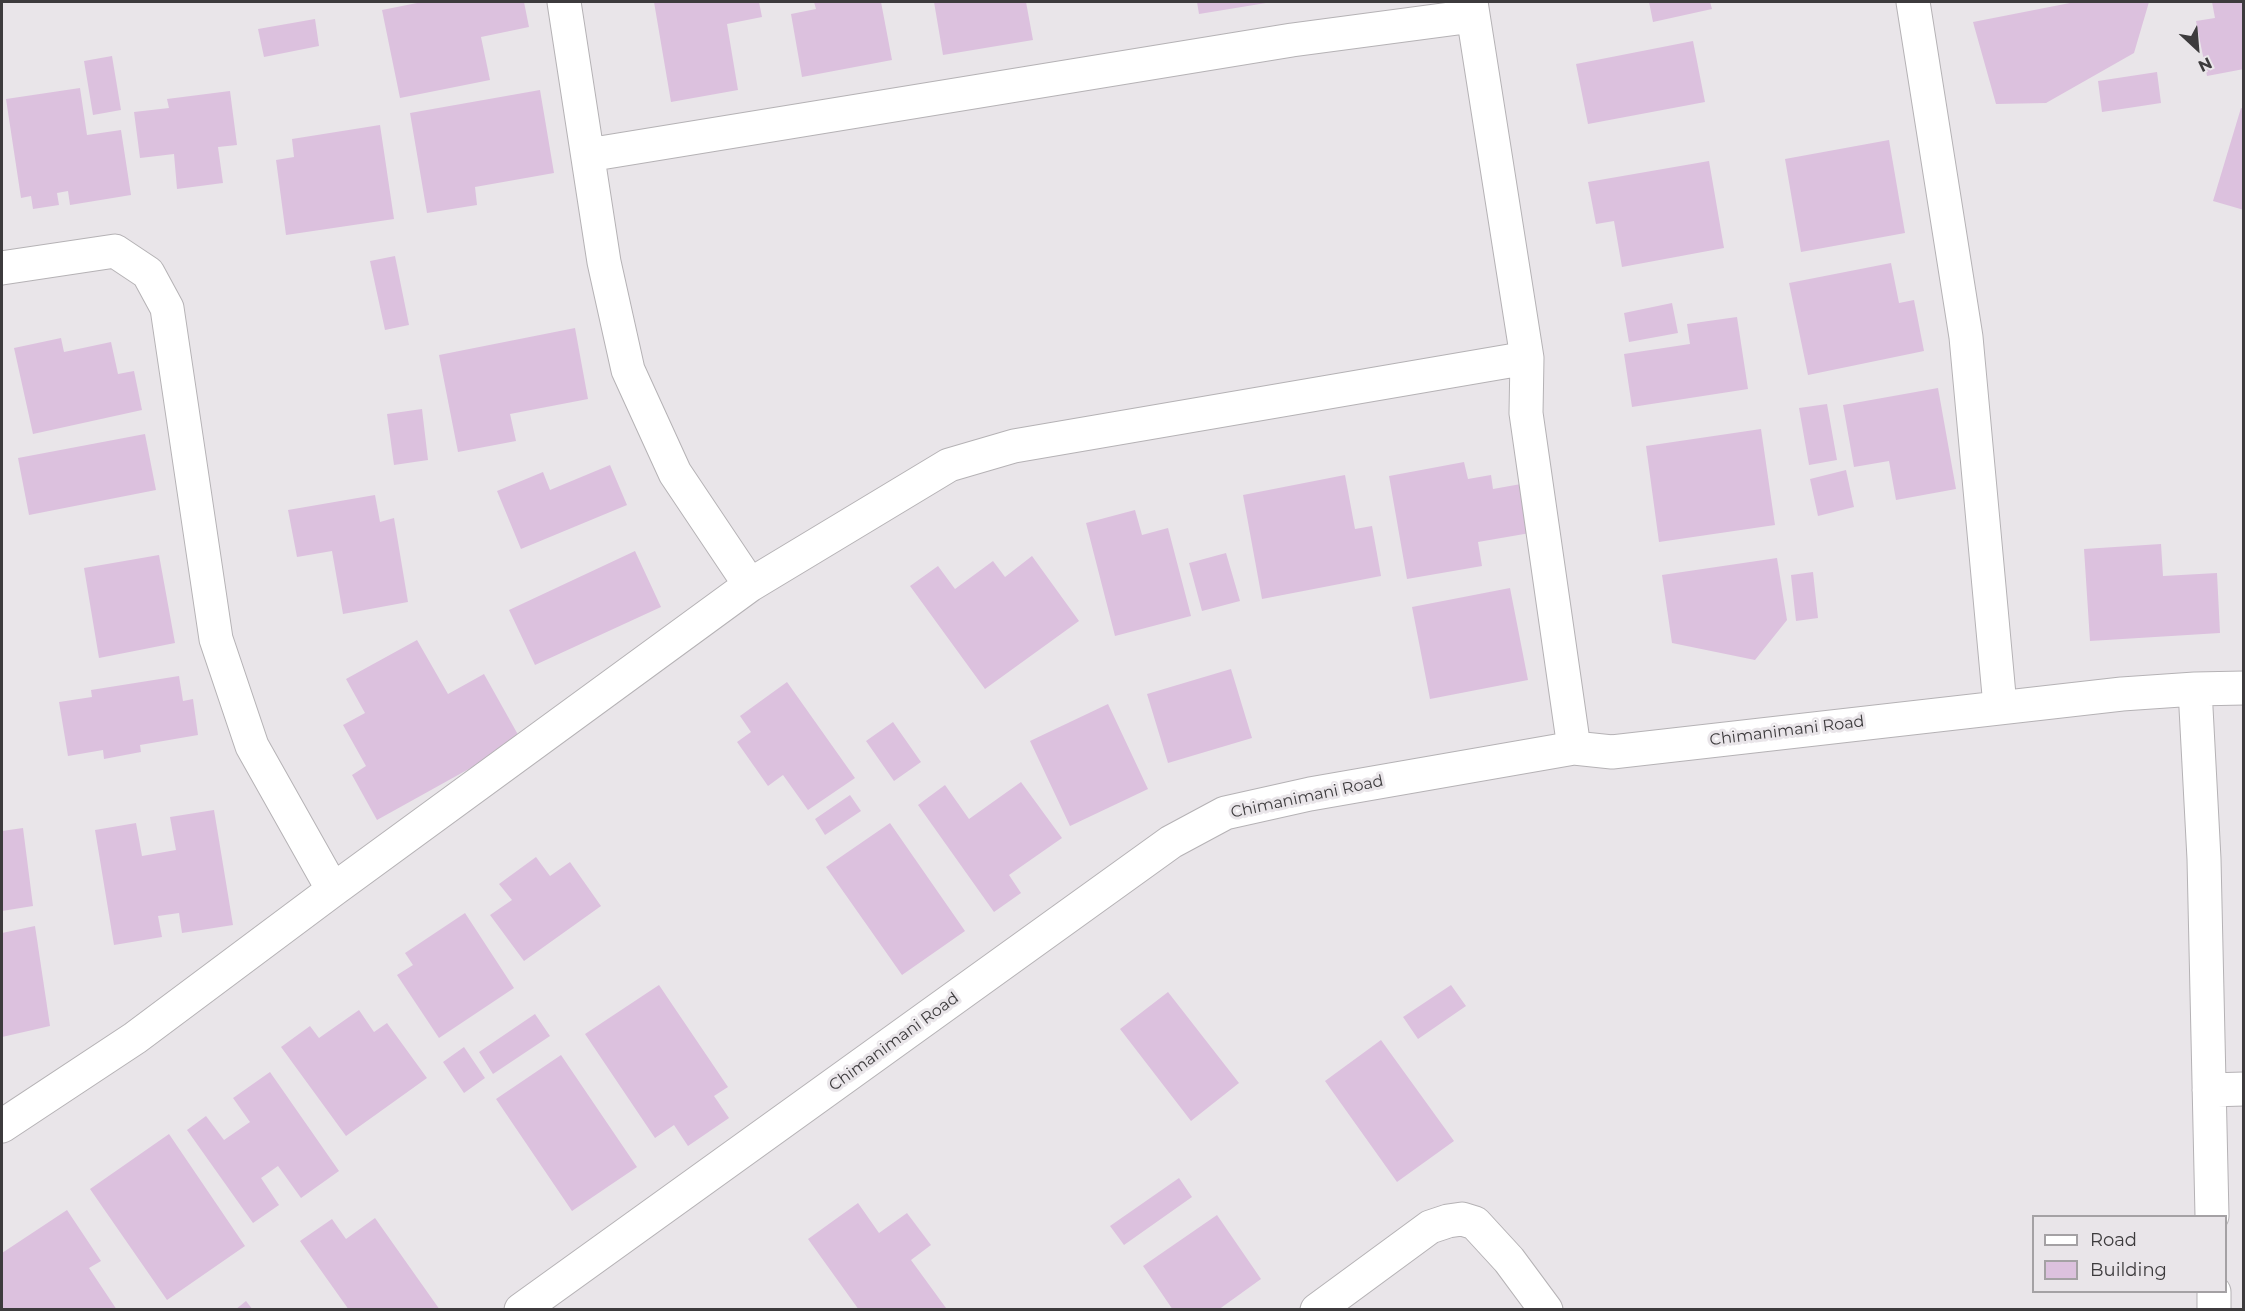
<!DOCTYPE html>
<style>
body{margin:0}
#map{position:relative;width:2245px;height:1311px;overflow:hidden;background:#e9e5e9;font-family:Montserrat,sans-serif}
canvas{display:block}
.frame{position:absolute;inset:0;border:3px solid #3d3b3d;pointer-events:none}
.legend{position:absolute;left:2032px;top:1215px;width:195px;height:78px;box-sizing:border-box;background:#e9e5e9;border:2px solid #a4a1a4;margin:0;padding:8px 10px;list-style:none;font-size:18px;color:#3d3b3d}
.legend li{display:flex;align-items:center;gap:12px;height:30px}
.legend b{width:30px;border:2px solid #a4a1a4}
.north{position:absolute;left:2167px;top:18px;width:60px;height:60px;-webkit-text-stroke:4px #e9e5e9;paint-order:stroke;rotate:154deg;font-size:16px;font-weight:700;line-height:24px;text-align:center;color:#3d3b3d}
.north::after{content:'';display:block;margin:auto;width:21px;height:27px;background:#3d3b3d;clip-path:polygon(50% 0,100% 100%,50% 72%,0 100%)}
</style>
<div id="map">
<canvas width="2245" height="1311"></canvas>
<div class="frame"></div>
<ul class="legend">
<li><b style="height:8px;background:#fff"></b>Road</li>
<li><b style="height:16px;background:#dcc1de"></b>Building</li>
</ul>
<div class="north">N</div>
</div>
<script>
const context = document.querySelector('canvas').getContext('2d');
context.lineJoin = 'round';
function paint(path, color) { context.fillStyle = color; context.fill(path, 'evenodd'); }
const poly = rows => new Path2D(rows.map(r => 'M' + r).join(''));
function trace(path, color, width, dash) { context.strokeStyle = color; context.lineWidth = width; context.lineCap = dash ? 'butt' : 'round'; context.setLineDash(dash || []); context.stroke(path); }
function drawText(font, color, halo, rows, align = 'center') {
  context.font = font + ' Montserrat,sans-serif'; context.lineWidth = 6; context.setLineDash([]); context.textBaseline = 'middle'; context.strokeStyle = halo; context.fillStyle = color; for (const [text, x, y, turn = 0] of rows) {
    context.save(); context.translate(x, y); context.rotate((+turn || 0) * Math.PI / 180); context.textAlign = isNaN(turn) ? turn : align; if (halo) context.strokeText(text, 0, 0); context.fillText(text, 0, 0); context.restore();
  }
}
const building = poly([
 [422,2,524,2,529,27,481,37,490,80,400,98,382,10],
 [654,2,759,2,762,17,727,24,738,90,671,102],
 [814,2,881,2,892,60,802,77,791,14,816,9],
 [934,2,1026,2,1033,40,943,55],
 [1197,2,1266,2,1266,3,1199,14],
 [1649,2,1710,2,1712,9,1653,22],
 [2075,2,2149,2,2134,53,2046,103,1996,104,1973,22],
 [2212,2,2244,2,2244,69,2207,76,2196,21,2215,18],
 [315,19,319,46,264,57,258,29],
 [1693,41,1705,102,1588,124,1576,64],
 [112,56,121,110,93,115,84,61],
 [2157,72,2161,103,2102,112,2098,81],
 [80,88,87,135,121,130,131,195,70,205,68,191,57,193,59,205,33,209,31,196,21,198,6,99],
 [540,90,554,173,475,187,477,205,427,213,410,113],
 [230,91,237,145,218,147,223,183,177,189,174,154,140,158,134,112,169,108,167,99],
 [2241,108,2244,109,2244,210,2213,201],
 [380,125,394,219,286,235,276,160,294,157,292,139],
 [1889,140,1905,233,1801,252,1785,159],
 [1709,161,1724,248,1622,267,1614,221,1596,224,1588,182],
 [395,256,409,325,385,330,370,261],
 [1891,263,1899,303,1914,300,1924,351,1808,375,1789,283],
 [1672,303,1678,333,1629,342,1624,313],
 [1737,317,1748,389,1632,407,1624,354,1690,344,1687,324],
 [575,328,588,399,510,414,516,441,458,452,439,355],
 [61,338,64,352,111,342,118,374,134,371,142,410,33,434,14,348],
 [1938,388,1956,489,1896,500,1889,461,1854,467,1843,405],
 [1827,404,1837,460,1809,465,1799,408],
 [422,409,428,460,394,465,387,414],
 [1761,429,1775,525,1659,542,1646,446],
 [145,434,156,490,29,515,18,458],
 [1464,462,1468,479,1491,475,1493,489,1521,484,1530,533,1478,542,1482,566,1407,579,1389,476],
 [610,465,627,505,521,549,497,491,543,472,550,490],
 [1846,470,1854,507,1818,516,1810,479],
 [1345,475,1355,529,1372,526,1381,576,1262,599,1243,495],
 [375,495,380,522,394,518,408,602,343,614,332,551,297,557,288,510],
 [1135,510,1142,535,1168,528,1191,616,1115,636,1086,523],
 [2161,544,2163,576,2217,573,2220,633,2090,641,2084,549],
 [635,551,661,607,535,665,509,610],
 [1226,553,1240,601,1202,611,1189,563],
 [159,555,175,643,99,658,84,568],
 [1032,556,1079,621,985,689,910,586,938,566,955,589,993,561,1005,577],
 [1777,558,1787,620,1755,660,1672,643,1662,575],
 [1813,572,1818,618,1796,621,1791,575],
 [1510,588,1528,680,1430,699,1412,607],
 [417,640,448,694,484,674,521,740,377,820,352,775,366,766,343,725,365,713,346,679],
 [1231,669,1252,738,1168,763,1147,694],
 [179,676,183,701,193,699,198,735,140,745,141,752,104,759,103,750,68,756,59,702,92,697,91,690],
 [787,682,855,778,808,810,783,775,768,786,737,742,751,732,740,716],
 [1108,704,1148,789,1070,826,1030,741],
 [893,722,921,762,894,781,866,741],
 [1021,782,1062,838,1009,875,1021,893,994,912,918,805,945,785,969,819],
 [850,795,861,811,825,835,815,819],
 [214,810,233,925,182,933,179,913,158,916,162,937,114,945,95,830,136,823,142,856,176,850,170,817],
 [890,823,965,931,902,975,826,867],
 [23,828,33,906,2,911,2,831],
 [536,857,550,876,570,862,601,906,524,961,490,915,512,900,499,884],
 [465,913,514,988,439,1038,397,975,413,965,405,953],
 [35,926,50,1026,2,1037,2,933],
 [659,985,728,1087,714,1096,729,1118,688,1146,674,1125,655,1138,585,1034],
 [1451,985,1466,1006,1418,1039,1403,1017],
 [1168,992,1239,1083,1191,1121,1120,1029],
 [359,1010,374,1032,387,1023,427,1078,346,1136,281,1047,310,1026,319,1038],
 [535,1014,550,1036,493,1074,479,1052],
 [1381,1040,1454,1141,1397,1182,1325,1081],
 [464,1047,485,1078,464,1093,443,1062],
 [561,1055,637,1167,572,1211,496,1099],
 [270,1072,339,1171,301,1198,278,1166,261,1178,279,1205,253,1223,187,1130,206,1116,224,1140,250,1122,233,1098],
 [169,1134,245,1246,167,1300,90,1189],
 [1179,1178,1192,1197,1124,1245,1110,1226],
 [858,1203,879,1233,907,1213,931,1245,911,1260,946,1308,859,1310,808,1239],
 [67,1210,101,1261,89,1268,117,1310,2,1310,2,1253],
 [1217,1215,1261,1279,1218,1310,1173,1310,1143,1266],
 [375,1218,440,1310,349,1310,300,1241,332,1219,346,1239],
 [246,1301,253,1310,235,1310]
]);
const street = poly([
 [564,2,604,262,628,370,675,473,750,585],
 [1471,2,1527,358,1526,413,1574,748],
 [1913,2,1966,337,2000,706],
 [588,155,1292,40,1473,16],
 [2,268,115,251,148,273,167,308,216,639,252,746,333,890],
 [2195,689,2204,859,2212,1216],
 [2209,1090,2244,1089],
 [2,1126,135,1038,333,890,750,585,949,465,1014,446,1527,358],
 [2214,1292,2214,1310],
 [521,1310,1171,842,1225,813,1310,794,1574,748,1612,752,2122,694,2195,689,2244,688],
 [1317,1310,1430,1227,1448,1221,1462,1219,1475,1223,1509,1260,1546,1310]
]);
const streetNames = [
 ["Chimanimani Road",1787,731,-7],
 ["Chimanimani Road",1307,797,-12],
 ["Chimanimani Road",894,1042,-36]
];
paint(building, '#dcc1de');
trace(street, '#b5b2b5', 35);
trace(street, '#fff', 33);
drawText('16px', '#3d3b3d', '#e9e5e9', streetNames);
</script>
